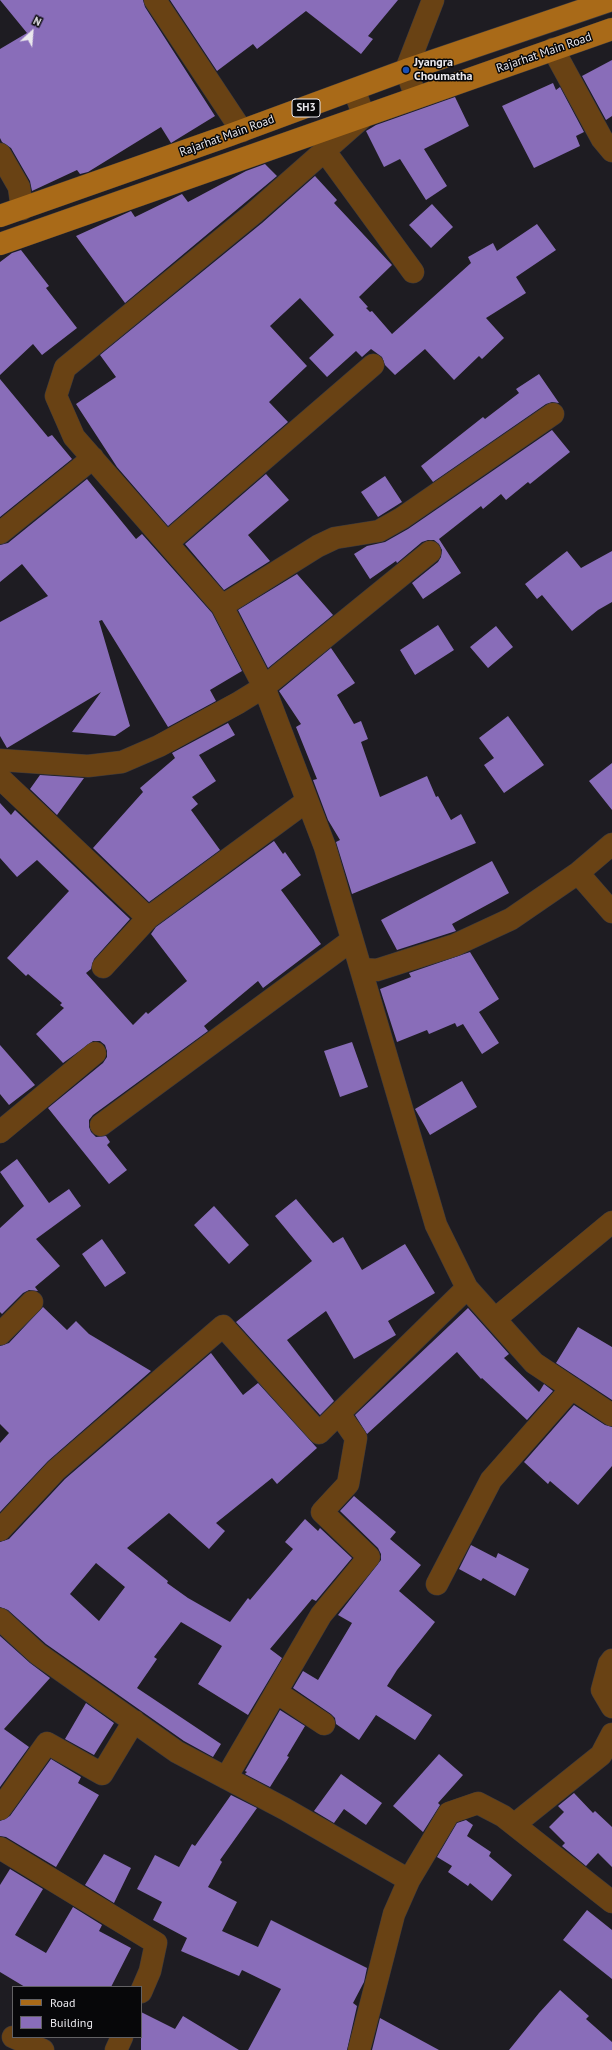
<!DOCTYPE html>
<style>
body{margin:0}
#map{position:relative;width:612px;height:2050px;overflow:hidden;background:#1e1c22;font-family:"PT Sans",sans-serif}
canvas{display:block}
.legend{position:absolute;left:12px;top:1986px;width:130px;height:52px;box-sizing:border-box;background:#070709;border:1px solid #626164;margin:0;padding:5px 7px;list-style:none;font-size:12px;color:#eae8ed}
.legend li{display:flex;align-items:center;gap:8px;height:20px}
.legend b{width:20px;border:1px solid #626164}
.north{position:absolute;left:12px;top:12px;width:40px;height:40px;-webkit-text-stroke:3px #070709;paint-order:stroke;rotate:26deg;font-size:11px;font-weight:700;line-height:16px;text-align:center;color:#eae8ed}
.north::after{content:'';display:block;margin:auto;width:14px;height:18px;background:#eae8ed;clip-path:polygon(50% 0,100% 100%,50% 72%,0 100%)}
</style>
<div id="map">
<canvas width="612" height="2050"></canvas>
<ul class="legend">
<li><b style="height:5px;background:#a96a18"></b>Road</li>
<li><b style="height:11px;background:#896db9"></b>Building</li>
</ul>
<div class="north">N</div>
</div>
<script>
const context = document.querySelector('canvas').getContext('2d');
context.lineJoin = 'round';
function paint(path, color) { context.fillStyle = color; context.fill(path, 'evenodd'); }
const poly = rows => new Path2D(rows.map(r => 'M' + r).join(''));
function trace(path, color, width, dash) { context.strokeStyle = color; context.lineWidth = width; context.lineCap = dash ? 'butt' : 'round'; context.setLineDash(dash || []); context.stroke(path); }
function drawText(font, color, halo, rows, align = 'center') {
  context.font = font + ' "PT Sans",sans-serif'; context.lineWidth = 3; context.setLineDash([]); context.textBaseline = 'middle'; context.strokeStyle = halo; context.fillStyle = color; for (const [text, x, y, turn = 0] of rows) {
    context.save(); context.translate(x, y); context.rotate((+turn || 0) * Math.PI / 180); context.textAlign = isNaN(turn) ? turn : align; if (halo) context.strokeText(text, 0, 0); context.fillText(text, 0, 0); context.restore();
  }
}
const building = poly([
 [0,0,143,0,145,7,215,116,171,143,161,127,88,172,80,174,77,170,32,191,30,181,11,148,2,142,0,138,0,49,27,33],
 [170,0,398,0,368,36,373,39,361,54,306,11,257,49,253,44,217,71],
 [612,60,612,116,606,120,582,76],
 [553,83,556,90,560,87,584,132,576,136,580,146,534,168,502,106],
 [455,97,469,126,424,149,447,186,426,200,400,159,384,167,366,131,376,125],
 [265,164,277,176,125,303,76,236,131,211,135,217,182,194,188,202,246,171],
 [315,176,337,200,334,203,392,265,359,297,368,307,366,308,370,312,372,311,392,334,471,263,468,257,493,243,497,251,537,224,556,250,516,277,526,293,486,318,504,338,482,359,479,356,454,380,425,349,395,375,385,365,382,357,371,349,362,357,356,351,327,377,309,358,334,335,300,298,270,326,307,366,269,402,288,422,168,526,117,467,76,404,116,377,100,355,262,223],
 [432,204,453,227,431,248,409,225],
 [21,250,49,286,46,288,77,328,42,355,33,344,0,375,0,262,12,253],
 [539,374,559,403,552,402,546,404,433,482,421,466,483,417,485,419,519,393,516,389],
 [0,379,48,437,52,435,72,459,0,517],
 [552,430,570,452,530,484,528,482,506,500,501,494,483,509,481,506,439,539,461,573,423,599,412,583,438,562,441,557,442,550,439,544,434,540,428,540,422,542,397,563,396,561,370,579,354,554,367,546,385,542,408,529],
 [266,474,289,500,248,535,270,561,224,590,185,544],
 [385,476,402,502,378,517,361,492],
 [87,479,136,539,142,534,212,613,242,671,210,690,216,701,168,727,102,620,99,621,130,726,115,736,72,732,101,692,7,748,0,736,0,622,48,596,22,564,0,582,0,545,8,543],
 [567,551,581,568,612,551,612,602,598,610,572,631,542,595,537,599,525,584],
 [297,574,333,615,268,668,238,610],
 [438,625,454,650,415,675,400,650],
 [496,626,513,647,488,668,470,647],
 [331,648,355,683,337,695,354,724,361,721,368,739,361,742,380,797,427,776,436,797,438,796,451,820,461,814,476,843,352,894,336,842,340,840,328,820,313,780,317,779,296,727,301,724,279,691],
 [508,716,544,765,504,793,484,765,494,758,479,738],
 [228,723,235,735,199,755,216,781,192,797,198,804,191,810,220,850,149,902,93,848,143,792,140,788,175,758,172,753],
 [612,763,612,810,589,781],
 [40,775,84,778,57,815,30,789],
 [0,803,11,815,15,810,130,919,94,959,91,969,86,973,133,1025,146,1012,148,1014,187,981,151,934,156,927,274,841,283,854,285,852,301,875,281,890,321,944,263,988,258,981,204,1026,208,1031,93,1115,89,1120,89,1127,91,1132,96,1137,106,1136,110,1142,107,1145,127,1170,109,1184,48,1108,103,1063,107,1057,107,1051,105,1045,100,1041,93,1041,63,1063,36,1034,64,1008,60,1005,62,1003,28,974,26,976,7,958,69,891,37,860,17,877,0,858],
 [492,861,509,893,452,924,456,931,397,950,381,920],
 [470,952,499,999,479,1012,499,1043,482,1054,463,1024,457,1027,455,1023,429,1034,427,1030,397,1042,380,989,411,977,409,973],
 [352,1042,368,1087,340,1097,324,1051],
 [0,1045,35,1085,9,1105,0,1094],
 [462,1081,477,1107,430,1135,415,1109],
 [17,1159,49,1203,69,1189,81,1206,36,1239,60,1266,35,1287,38,1291,29,1290,23,1293,2,1314,0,1312,0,1228,24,1206,0,1172],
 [296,1199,333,1243,343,1237,362,1270,405,1244,435,1293,388,1321,396,1335,354,1359,326,1311,287,1340,334,1401,320,1415,236,1322,312,1261,275,1216],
 [214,1206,249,1245,229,1264,194,1225],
 [102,1239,126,1273,105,1287,82,1254],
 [43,1307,67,1330,76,1321,89,1334,151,1371,48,1461,0,1512,0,1443,9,1433,0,1424,0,1346,9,1343],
 [468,1308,509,1354,504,1358,539,1392,544,1384,553,1391,527,1420,482,1378,481,1379,457,1352,367,1434,355,1415],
 [578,1327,612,1347,612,1400,556,1363],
 [211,1353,243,1395,258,1383,317,1448,277,1484,272,1478,216,1523,225,1531,209,1549,169,1513,127,1548,168,1581,167,1583,188,1598,230,1622,248,1598,250,1600,293,1549,285,1542,305,1519,318,1531,320,1528,352,1558,316,1601,312,1599,270,1649,282,1658,248,1715,198,1684,222,1646,181,1622,154,1657,157,1659,137,1688,221,1744,213,1757,184,1741,46,1644,8,1610,0,1607,0,1542,9,1539,65,1479],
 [96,1563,125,1587,99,1621,70,1594],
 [574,1405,605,1425,612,1427,612,1466,578,1505,550,1481,548,1484,524,1462],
 [354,1496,396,1532,390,1539,421,1565,399,1591,435,1622,397,1670,387,1686,432,1715,415,1740,376,1715,359,1740,336,1724,335,1718,331,1714,293,1688,303,1671,318,1680,352,1623,338,1615,381,1560,381,1554,378,1548,340,1511],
 [471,1545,496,1558,498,1553,529,1569,515,1596,483,1578,481,1581,459,1569],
 [0,1636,30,1663,50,1678,4,1729,29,1747,0,1787],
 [86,1703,114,1723,94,1755,65,1739],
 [280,1710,305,1726,287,1756,289,1757,270,1787,245,1774,247,1772,245,1771],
 [439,1754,463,1775,438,1803,440,1805,423,1832,393,1806],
 [51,1759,81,1777,78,1783,99,1795,56,1867,6,1837,0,1836,0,1821,10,1816],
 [341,1774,382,1803,366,1825,344,1809,334,1823,314,1811],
 [574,1793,593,1813,595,1811,612,1827,612,1867,598,1853,586,1866,562,1846,565,1843,549,1827,564,1812,558,1806],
 [231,1795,257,1808,220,1860,222,1862,208,1887,237,1902,222,1931,258,1947,271,1920,367,1968,364,1982,353,2003,357,2006,347,2050,248,2050,281,1989,242,1970,239,1976,181,1951,187,1938,153,1920,162,1902,137,1889,155,1855,179,1867,192,1844,195,1846],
 [466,1820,473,1825,467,1836,491,1852,489,1856,512,1875,492,1901,470,1883,468,1886,448,1872,452,1866,437,1857,457,1823],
 [104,1854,131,1868,114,1903,85,1885],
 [10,1869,43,1889,15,1935,46,1953,73,1907,102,1925,99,1931,131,1948,111,1987,25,1987,0,1972,0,1885],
 [587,1910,612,1930,612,1979,563,1940],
 [560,1990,589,2016,586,2019,612,2042,612,2050,509,2050,539,2013],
 [141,2012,175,2029,183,2016,239,2050,141,2050],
 [380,2018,439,2050,372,2050]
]);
const street = poly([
 [155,0,242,131],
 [553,49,602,139,612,151],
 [354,90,364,116,254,213,65,368,56,396,74,437,222,606,264,687,325,847,436,1225,467,1288,534,1363,612,1415],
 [416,97,406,70,433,0],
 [324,150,413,272],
 [0,154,19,187,22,209],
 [0,533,93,458],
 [167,543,373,365],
 [222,606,318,546,335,538,379,531,402,518,553,414],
 [0,760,88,766,122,762,159,746,238,703,264,687,430,552],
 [0,778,148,918],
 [578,873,612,912],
 [103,967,148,918,307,801],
 [361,969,377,970,455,945,511,919,578,873,612,844],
 [101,1125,352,940],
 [0,1132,95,1053],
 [495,1319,612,1222],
 [0,1334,32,1302],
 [0,1530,56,1470,223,1326,319,1433,467,1288],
 [437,1584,491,1480,572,1388],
 [0,1619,38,1654,177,1752,285,1809,409,1880],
 [612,1660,609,1664,602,1690,612,1707],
 [276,1692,324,1724],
 [226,1778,321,1615,369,1557,322,1512,348,1484,356,1438,340,1415],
 [0,1809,47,1743,102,1774,134,1721],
 [515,1824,601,1755,612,1734],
 [0,1848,156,1943,150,1971,141,1992],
 [13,2037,43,2050],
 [116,2050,122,2037],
 [359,2050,394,1914,409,1880,449,1813,478,1803,503,1816,612,1902]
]);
const primary = poly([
 [0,216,230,135,406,70,612,0],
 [0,244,612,29]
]);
const markers = [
 [406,70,4,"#1a4fb4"]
];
const shields = [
 [306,108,28]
];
const shieldNames = [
 ["SH3",306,108]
];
const streetNames = [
 ["Rajarhat Main Road",544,53,-19],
 ["Rajarhat Main Road",227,136,-20]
];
const poiNames = [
 ["Jyangra",414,63],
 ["Choumatha",414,77]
];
paint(building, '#896db9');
trace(street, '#3b393e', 23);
trace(primary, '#3b393e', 23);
trace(street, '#694214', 22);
trace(primary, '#a96a18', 22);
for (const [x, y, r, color] of markers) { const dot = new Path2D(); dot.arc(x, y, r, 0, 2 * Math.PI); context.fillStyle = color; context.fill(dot); trace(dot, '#070709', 1.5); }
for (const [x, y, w] of shields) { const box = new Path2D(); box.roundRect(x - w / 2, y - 9, w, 18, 3); context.fillStyle = '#070709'; context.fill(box); trace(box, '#eae8ed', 1); }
drawText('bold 11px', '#eae8ed', null, shieldNames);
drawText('12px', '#eae8ed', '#070709', streetNames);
drawText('bold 12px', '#eae8ed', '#070709', poiNames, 'left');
</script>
